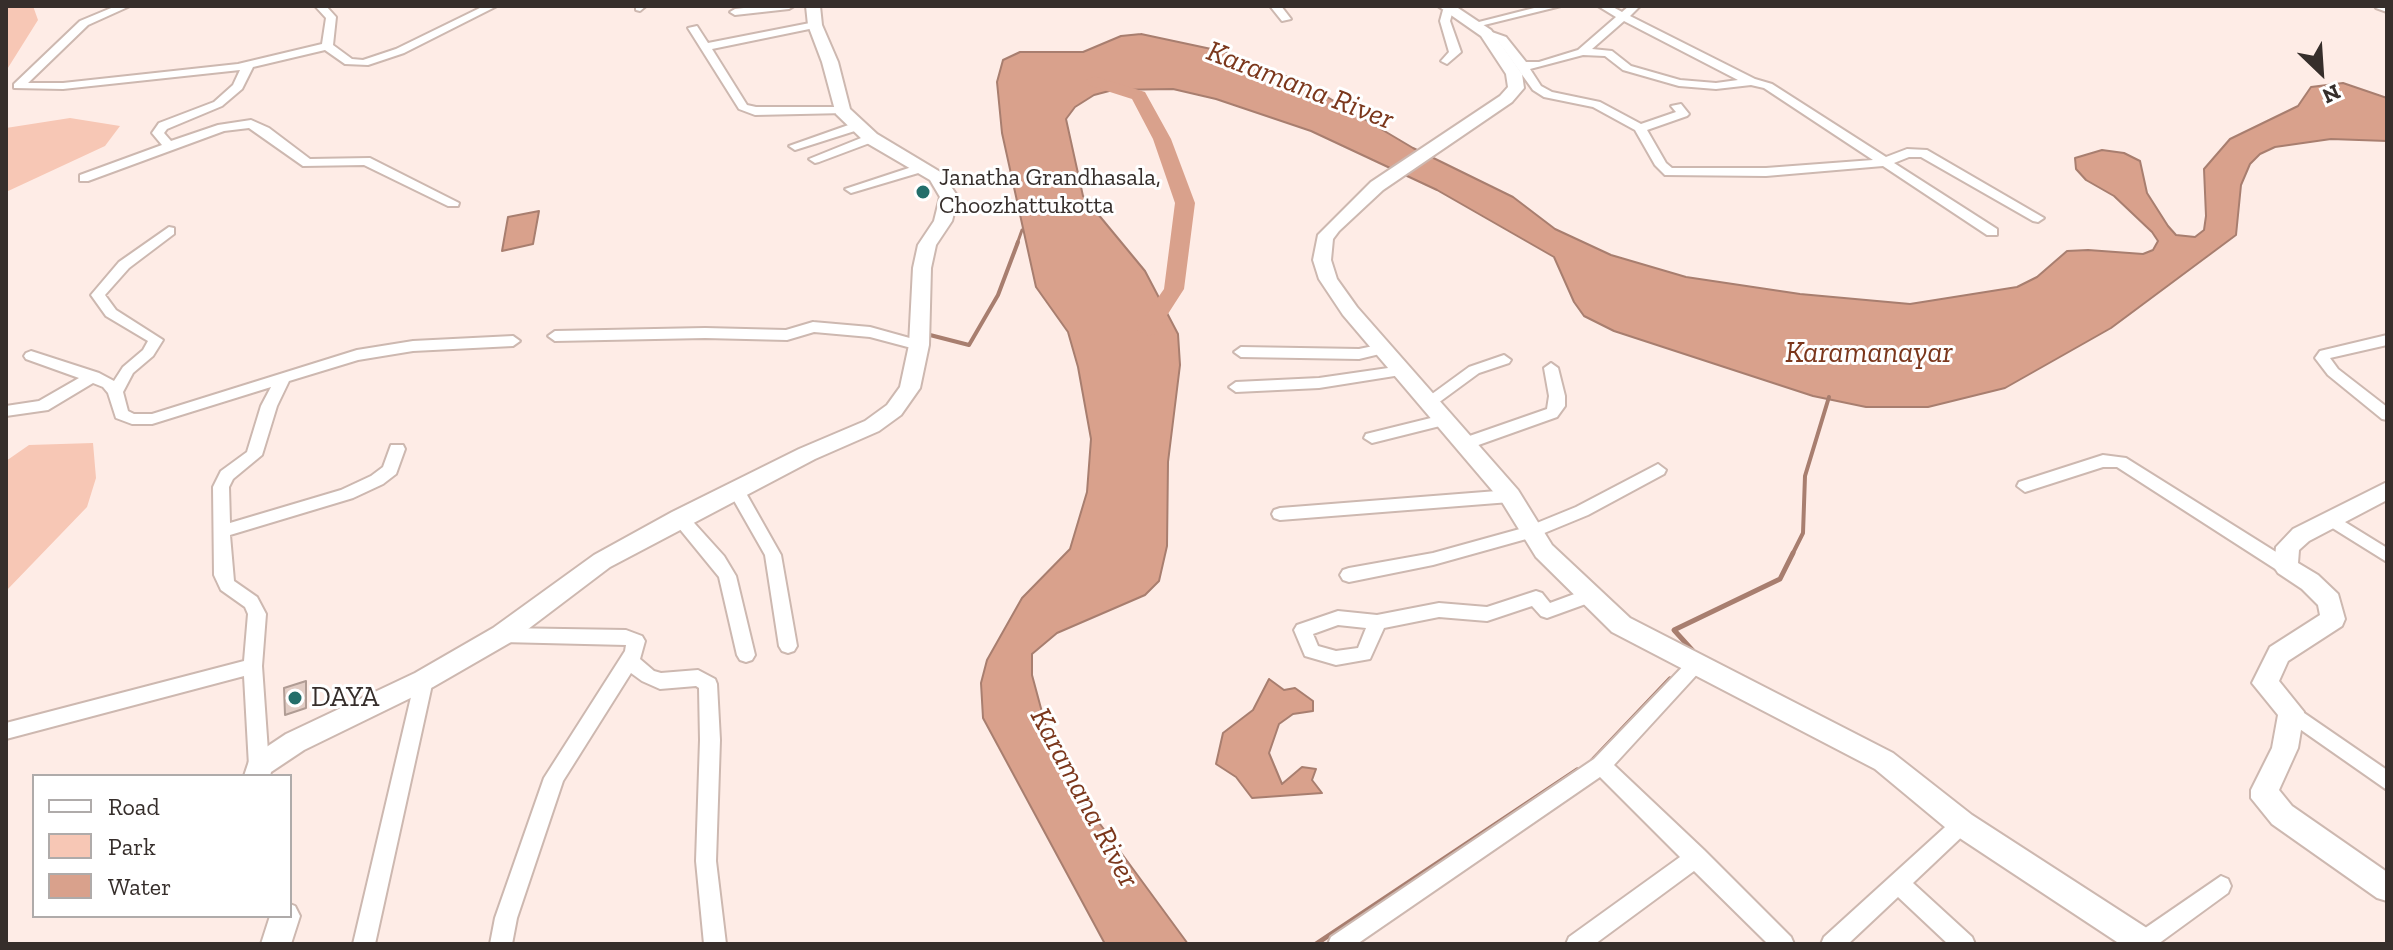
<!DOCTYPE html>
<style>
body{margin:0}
#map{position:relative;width:2393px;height:950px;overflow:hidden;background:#feece6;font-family:"Zilla Slab",serif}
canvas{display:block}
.frame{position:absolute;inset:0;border:8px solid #362e2b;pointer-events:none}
.legend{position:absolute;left:32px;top:774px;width:260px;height:144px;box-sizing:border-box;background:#fff;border:2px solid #afabaa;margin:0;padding:10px 14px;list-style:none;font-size:24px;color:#362e2b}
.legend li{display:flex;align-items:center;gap:16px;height:40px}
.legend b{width:40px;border:2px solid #afabaa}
.north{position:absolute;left:2281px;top:32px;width:80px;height:80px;-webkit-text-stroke:6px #fff;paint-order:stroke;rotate:155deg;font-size:22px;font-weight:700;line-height:32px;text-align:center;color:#362e2b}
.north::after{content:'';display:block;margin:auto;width:28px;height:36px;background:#362e2b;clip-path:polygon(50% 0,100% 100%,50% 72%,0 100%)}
</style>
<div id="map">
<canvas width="2393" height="950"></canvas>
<div class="frame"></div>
<ul class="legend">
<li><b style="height:10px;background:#fff"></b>Road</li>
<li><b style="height:22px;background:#f7c7b5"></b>Park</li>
<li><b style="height:22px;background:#d9a18c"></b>Water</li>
</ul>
<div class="north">N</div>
</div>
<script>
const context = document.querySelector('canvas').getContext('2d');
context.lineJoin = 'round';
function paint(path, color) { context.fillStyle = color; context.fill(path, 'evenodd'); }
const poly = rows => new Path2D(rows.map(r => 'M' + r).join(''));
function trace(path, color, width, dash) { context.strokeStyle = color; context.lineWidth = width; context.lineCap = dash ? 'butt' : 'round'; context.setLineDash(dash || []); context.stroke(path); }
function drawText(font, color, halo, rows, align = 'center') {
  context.font = font + ' "Zilla Slab",serif'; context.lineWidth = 6; context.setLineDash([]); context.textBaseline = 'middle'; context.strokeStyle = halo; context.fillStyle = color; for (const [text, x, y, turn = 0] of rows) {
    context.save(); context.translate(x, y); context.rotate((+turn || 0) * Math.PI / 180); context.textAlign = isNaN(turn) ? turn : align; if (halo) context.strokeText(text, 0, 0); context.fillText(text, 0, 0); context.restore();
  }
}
const green = poly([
 [6,6,33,6,38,20,6,71],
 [70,118,120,126,105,146,6,192,6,128],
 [93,443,96,478,87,507,6,591,6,461,29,445]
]);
const water = poly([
 [1141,34,1230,53,1307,85,1413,148,1513,197,1555,229,1611,255,1686,277,1800,294,1910,304,2017,287,2037,277,2067,251,2088,250,2143,254,2153,250,2158,241,2152,232,2114,196,2086,180,2076,169,2075,158,2102,150,2124,153,2140,161,2147,193,2168,226,2176,235,2195,237,2204,230,2206,216,2204,169,2230,139,2298,106,2311,87,2343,83,2387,98,2387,141,2331,139,2275,147,2260,154,2250,164,2241,185,2236,235,2111,328,2005,388,1928,407,1866,407,1813,396,1614,331,1584,316,1574,302,1554,257,1437,190,1311,131,1216,99,1173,89,1113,90,1094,95,1075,107,1066,119,1083,196,1145,271,1178,334,1180,365,1168,462,1167,546,1159,581,1145,595,1057,633,1032,654,1032,675,1056,764,1188,944,1105,944,983,718,981,683,987,660,1022,598,1070,549,1087,492,1091,439,1078,367,1068,332,1036,287,1002,133,997,82,1003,60,1020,52,1083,52,1121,36,1141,34],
 [539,211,533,244,502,251,508,217,539,211],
 [1269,679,1284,690,1295,688,1313,701,1313,711,1293,714,1279,724,1269,753,1282,784,1302,767,1316,769,1312,780,1322,793,1252,798,1236,777,1216,764,1223,733,1253,710,1269,679]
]);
const streamFar2 = poly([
 [1017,244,1022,230]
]);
const streamFar1 = poly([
 [930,335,969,345,998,295,1018,242],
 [1792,555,1803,533,1805,476,1829,397]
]);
const stream = poly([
 [1693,651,1674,630,1780,579,1793,553],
 [1592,761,1670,679],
 [1316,944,1577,770]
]);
const river = poly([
 [1094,76,1145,92,1171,139,1195,203,1184,289,1155,334,1147,336,1136,329,1164,289,1175,203,1153,139,1132,99,1088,85,1085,81,1094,76]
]);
const building = poly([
 [306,681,306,708,285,715,284,688,306,681]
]);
const street = poly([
 [116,6,130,6,88,25,28,83,63,83,238,64,322,44,326,18,315,6,326,6,336,17,333,45,352,59,363,60,396,49,484,6,497,6,404,53,368,65,345,64,325,50,253,67,242,89,222,106,167,129,164,133,171,141,218,125,251,120,269,128,310,159,370,158,459,203,458,206,448,206,364,165,303,166,249,128,224,131,88,181,80,181,80,175,162,145,152,133,159,123,214,102,233,85,240,70,63,89,14,88,14,84,80,21,116,6],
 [636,6,646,6,640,11,636,10,636,6],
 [761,6,794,6,789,9,735,15,730,12,735,9,761,6],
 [1270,6,1281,6,1291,19,1282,21,1270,6],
 [1542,6,1561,6,1476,27,1471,24,1542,6],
 [1598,6,1611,6,1622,12,1629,6,1640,6,1630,16,1755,79,1772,84,1886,157,1907,149,1927,150,2044,218,2038,222,2033,221,1921,157,1909,157,1894,163,1997,229,1997,235,1987,235,1883,166,1766,176,1665,175,1655,165,1635,130,1593,107,1544,97,1533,90,1498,41,1481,33,1486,30,1506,37,1526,62,1539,62,1578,50,1616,17,1598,6],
 [1624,21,1738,80,1716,83,1680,80,1631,66,1612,51,1592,49,1624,21],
 [1583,55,1605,56,1623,70,1679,86,1716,89,1751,85,1764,88,1873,160,1766,168,1672,168,1666,163,1647,130,1687,116,1689,114,1681,104,1671,106,1676,112,1641,124,1600,102,1552,92,1541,86,1530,69,1583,55],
 [2375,6,2387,6,2387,12,2376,8,2375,6],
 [1448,7,1453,10,1450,21,1461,52,1447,64,1441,61,1449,52,1440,21,1443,10,1448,7],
 [815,22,819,23,819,27,712,49,747,105,756,107,842,107,848,111,846,113,755,115,739,109,688,28,697,26,708,43,815,22],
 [857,122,863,126,861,129,795,150,789,146,857,122],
 [871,134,875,135,875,141,819,162,815,163,809,159,871,134],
 [921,164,927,168,925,171,851,193,845,189,921,164],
 [169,227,174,228,174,234,129,268,105,295,116,310,163,340,153,356,133,373,123,392,128,411,134,414,152,414,357,350,413,341,513,336,520,341,513,346,413,351,358,360,289,381,277,406,262,455,233,479,229,487,230,523,341,490,371,476,383,467,391,445,403,445,405,449,396,474,383,484,353,498,230,535,234,581,257,597,266,614,262,666,269,766,266,772,259,774,252,772,249,766,244,676,6,739,6,723,244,661,248,614,245,607,221,590,214,575,213,487,221,471,247,452,261,406,271,387,152,424,132,424,116,418,108,393,103,387,93,383,48,410,6,416,6,406,39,401,79,378,26,359,24,356,26,353,31,351,99,373,114,381,123,367,143,350,148,341,106,316,91,295,119,262,169,227],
 [813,322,870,327,924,342,926,345,919,350,870,337,814,332,787,340,705,338,555,341,548,336,555,331,705,328,786,330,813,322],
 [2387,335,2387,345,2330,358,2338,369,2387,407,2387,420,2382,419,2328,375,2315,358,2320,351,2387,335],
 [1383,344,1388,346,1390,349,1388,352,1359,359,1241,357,1234,352,1241,347,1359,349,1383,344],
 [1504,355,1511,360,1509,363,1479,373,1434,406,1424,406,1421,402,1469,367,1504,355],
 [1551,363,1558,368,1565,396,1565,406,1557,417,1470,448,1458,448,1456,444,1458,440,1547,409,1549,396,1544,368,1551,363],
 [1402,366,1409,371,1407,374,1319,388,1236,392,1229,387,1236,382,1319,378,1402,366],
 [1443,415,1451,420,1448,424,1372,443,1364,438,1366,434,1443,415],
 [2103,455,2126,458,2292,562,2295,567,2292,572,2280,572,2117,467,2103,467,2025,492,2017,486,2019,482,2103,455],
 [1658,464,1666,470,1664,474,1588,515,1537,536,1433,565,1349,582,1343,580,1340,575,1343,570,1349,568,1433,553,1527,527,1576,507,1658,464],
 [736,484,742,486,781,555,797,646,794,651,788,653,782,651,779,646,765,555,728,490,736,484],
 [1510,490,1518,496,1510,502,1280,520,1274,518,1272,514,1274,510,1280,508,1510,490],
 [680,512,686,514,724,556,736,576,755,655,752,660,746,662,740,660,737,655,719,577,674,522,672,518,674,514,680,512],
 [2332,514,2387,548,2387,562,2326,524,2324,520,2326,516,2332,514],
 [1588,589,1594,591,1597,596,1594,601,1547,618,1541,616,1532,606,1487,621,1439,617,1384,628,1370,659,1336,665,1305,656,1294,630,1297,625,1338,611,1377,615,1439,603,1487,607,1536,591,1542,593,1550,603,1588,589],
 [1338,625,1366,628,1358,648,1336,651,1318,646,1313,634,1338,625],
 [502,628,626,630,642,636,645,641,640,659,654,671,661,673,698,670,715,679,717,684,720,740,716,861,726,944,704,944,696,861,700,740,699,688,696,686,660,689,642,681,631,673,563,781,517,918,512,944,490,944,495,918,544,778,625,651,626,645,502,642,496,640,493,635,496,630,502,628],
 [1696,657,1702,659,1705,664,1702,669,1614,765,1704,850,1791,937,1794,944,1768,944,1694,871,1595,944,1566,944,1569,937,1680,857,1600,777,1357,944,1328,944,1331,937,1594,759,1690,659,1696,657],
 [424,672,431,675,433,680,375,944,353,944,415,680,417,675,424,672],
 [2291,704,2387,770,2387,790,2284,718,2282,712,2284,706,2291,704],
 [1962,815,1969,818,1972,824,1969,830,1913,883,1972,937,1975,944,1948,944,1898,897,1848,944,1821,944,1824,937,1955,818,1962,815],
 [2221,876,2228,879,2231,886,2228,893,2158,944,2133,944,2135,935,2221,876]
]);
const secondary = poly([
 [806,6,820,6,822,25,838,62,850,109,877,134,942,173,958,197,952,221,936,245,931,268,929,345,920,388,901,415,879,431,815,459,610,567,511,642,433,687,304,750,271,772,270,776,244,776,250,758,286,734,415,673,493,628,594,555,672,512,799,449,865,421,887,405,900,387,909,345,913,268,918,245,934,221,940,197,930,180,865,142,836,114,822,62,808,25,806,6],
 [1438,6,1455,6,1491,30,1522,74,1524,88,1512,102,1383,190,1339,231,1333,239,1331,260,1337,279,1357,307,1518,490,1552,545,1630,618,1893,753,1972,815,2156,934,2161,944,2120,944,1952,833,1875,769,1612,632,1536,557,1502,502,1343,315,1319,279,1313,260,1318,235,1371,182,1500,96,1508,87,1506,74,1481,36,1438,6],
 [2387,482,2387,500,2309,541,2299,550,2298,563,2318,575,2338,594,2345,619,2342,626,2288,661,2279,681,2304,712,2298,748,2279,790,2292,806,2387,872,2387,901,2377,898,2272,824,2251,798,2251,790,2272,748,2278,715,2252,683,2270,647,2320,615,2318,605,2302,589,2278,573,2274,567,2276,547,2293,529,2387,482],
 [290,904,295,906,300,916,291,944,261,944,270,916,290,916,290,904]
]);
const markers = [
 [923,192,8,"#236e6a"],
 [295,698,8,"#236e6a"]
];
const farPoinames = [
 ["Janatha Grandhasala,",939,178],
 ["Choozhattukotta",939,206]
];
const poiNames = [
 ["DAYA",311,698]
];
const waterNames = [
 ["Karamana River",1300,86,21],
 ["Karamanayar",1869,353],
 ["Karamana River",1084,798,62]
];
paint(green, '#f7c7b5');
paint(water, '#d9a18c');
trace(water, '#a87e6f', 2);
trace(streamFar2, '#a87e6f', 3);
trace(streamFar1, '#a87e6f', 4);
trace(stream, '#a87e6f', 5);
paint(river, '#d9a18c');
paint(building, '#e2cdc5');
trace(building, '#b09c94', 2);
trace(street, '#cdb8b0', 4);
trace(secondary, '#cdb8b0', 4);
paint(street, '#fff');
paint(secondary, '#fff');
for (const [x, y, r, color] of markers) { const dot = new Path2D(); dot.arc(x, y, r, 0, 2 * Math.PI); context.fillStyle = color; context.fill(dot); trace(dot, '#fff', 3); }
drawText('24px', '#362e2b', '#fff', farPoinames, 'left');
drawText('28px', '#362e2b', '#fff', poiNames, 'left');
drawText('italic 30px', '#7b371c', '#fff', waterNames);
</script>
